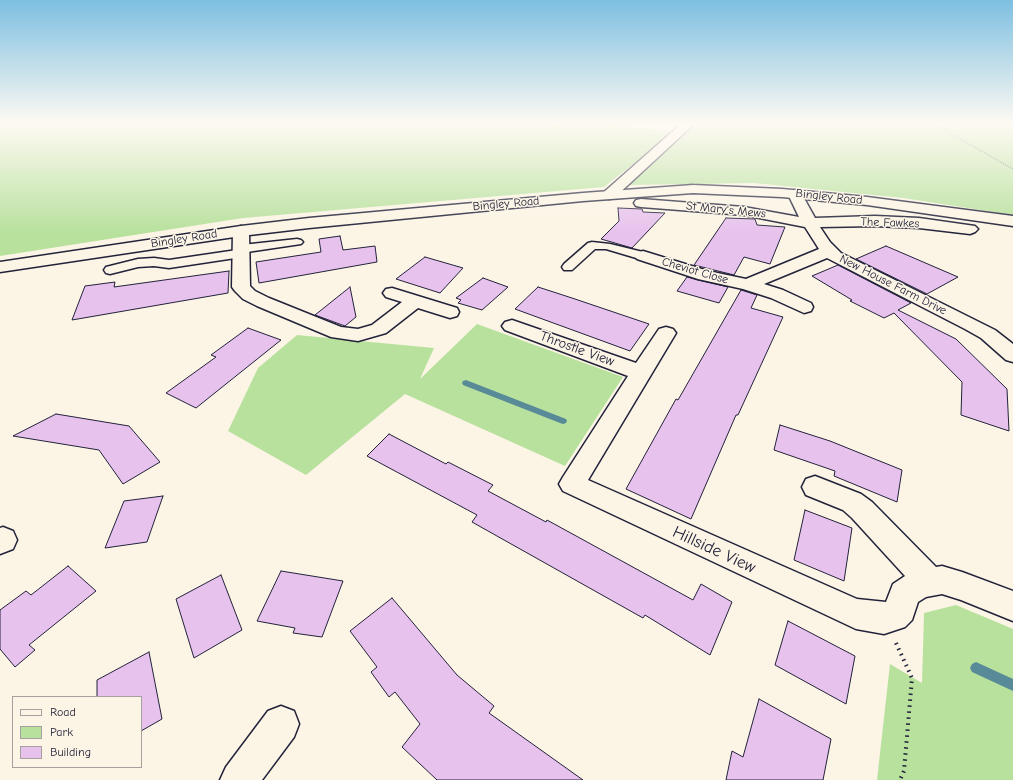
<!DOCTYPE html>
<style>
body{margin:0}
#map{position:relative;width:1013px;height:780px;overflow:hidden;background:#fcf5e5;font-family:"Comic Neue",sans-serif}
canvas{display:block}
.legend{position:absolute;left:12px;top:696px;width:130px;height:72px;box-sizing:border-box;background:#fcf5e5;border:1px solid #a5a1a1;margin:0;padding:5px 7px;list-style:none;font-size:12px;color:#22223b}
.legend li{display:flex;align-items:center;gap:8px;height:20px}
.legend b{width:20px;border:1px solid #a5a1a1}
</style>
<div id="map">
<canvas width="1013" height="780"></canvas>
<ul class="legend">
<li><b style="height:5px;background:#fcf5e5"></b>Road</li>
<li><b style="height:11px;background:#b8e19e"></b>Park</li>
<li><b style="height:11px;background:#e7c2ed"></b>Building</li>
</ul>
</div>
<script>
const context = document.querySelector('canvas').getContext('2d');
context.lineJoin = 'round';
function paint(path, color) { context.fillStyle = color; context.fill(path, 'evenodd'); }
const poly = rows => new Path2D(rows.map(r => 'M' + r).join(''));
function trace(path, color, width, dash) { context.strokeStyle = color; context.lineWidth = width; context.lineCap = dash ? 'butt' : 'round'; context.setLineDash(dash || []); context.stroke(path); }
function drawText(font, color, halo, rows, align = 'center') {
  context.font = font + ' "Comic Neue",sans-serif'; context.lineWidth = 3; context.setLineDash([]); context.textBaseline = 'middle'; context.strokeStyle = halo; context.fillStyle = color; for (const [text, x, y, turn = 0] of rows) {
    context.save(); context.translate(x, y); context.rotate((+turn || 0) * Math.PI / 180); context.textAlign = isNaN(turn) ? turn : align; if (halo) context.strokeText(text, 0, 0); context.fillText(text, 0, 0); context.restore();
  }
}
const green = poly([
 [0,124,553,124,569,126,570,124,613,124,674,132,604,187,243,218,0,256],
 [697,124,1013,124,1013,215,903,198,754,183,629,185],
 [477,324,623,377,565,466,405,394,306,475,228,431,258,368,297,335,434,348,420,379],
 [956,605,1013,629,1013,780,877,780,890,664,922,683,924,613]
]);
const stream = poly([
 [466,380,566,419,567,421,566,423,563,424,560,423,463,385,462,383,463,381,466,380],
 [976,662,1013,679,1013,691,972,672,970,668,972,664,976,662]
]);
const building = poly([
 [618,208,642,209,643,212,665,213,632,248,601,239,619,221,618,208],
 [726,218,755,219,757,225,785,227,770,264,744,257,734,275,694,265,726,218],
 [340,236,343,250,375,246,377,262,259,283,256,262,321,252,319,239,340,236],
 [886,246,958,277,927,294,856,259,886,246],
 [425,257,463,268,440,293,396,279,425,257],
 [838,265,911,303,898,310,956,339,1007,389,1009,431,961,415,962,382,894,313,884,318,850,301,852,300,812,276,838,265],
 [229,271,228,293,72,320,85,286,115,282,114,287,229,271],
 [687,277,698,280,728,287,719,303,677,291,687,277],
 [483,278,508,287,482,310,458,303,461,300,456,298,483,278],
 [350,287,356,317,345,326,315,315,350,287],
 [538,287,572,298,649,324,630,351,515,309,538,287],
 [741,290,757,295,751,308,783,317,738,415,736,415,691,519,626,489,676,399,678,400,741,290],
 [248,328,281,340,196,408,166,393,216,357,211,355,248,328],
 [56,414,129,426,160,462,123,484,99,450,13,436,56,414],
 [780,425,830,441,902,470,897,502,834,476,835,471,774,450,780,425],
 [389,434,446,464,448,462,493,485,488,491,546,522,547,520,693,600,701,584,732,602,710,655,645,615,643,618,472,522,477,515,367,456,389,434],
 [163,496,147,542,105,548,124,501,163,496],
 [805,510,852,528,844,581,794,560,805,510],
 [68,566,96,591,29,645,35,650,15,667,0,649,0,610,26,591,31,595,68,566],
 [281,571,343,581,322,637,293,633,295,628,257,621,281,571],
 [221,575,242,630,194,658,176,599,221,575],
 [392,598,457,675,494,706,489,713,583,780,437,780,402,747,420,724,395,692,389,697,371,672,377,667,350,631,392,598],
 [788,621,855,656,846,704,775,665,788,621],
 [149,652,162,719,141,731,141,697,97,697,97,680,149,652],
 [759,699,831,739,823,780,726,780,732,751,743,757,759,699]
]);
const pathFar1 = poly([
 [934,124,1013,169]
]);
const path = poly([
 [896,643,912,678,904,771,900,780]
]);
const service = poly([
 [297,239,301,240,303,242,301,244,247,252,246,256,242,257,169,268,154,266,138,267,110,274,106,273,104,270,106,267,138,259,154,258,169,260,237,250,238,247,242,245,297,239],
 [592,242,610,244,647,253,649,256,647,259,643,260,606,249,595,249,572,270,564,270,562,267,564,264,588,243,592,242]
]);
const minor = poly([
 [681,124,694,124,614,198,609,199,604,198,602,195,604,192,681,124],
 [795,190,800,191,815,218,875,216,919,218,975,226,978,229,975,232,970,234,919,228,875,226,820,227,830,242,841,253,995,330,1013,344,1013,362,1006,360,981,338,965,329,827,258,764,284,783,290,811,303,813,307,811,311,804,313,771,298,743,289,698,279,637,259,635,256,637,253,643,251,708,271,746,279,819,249,805,227,744,215,641,207,636,206,634,203,636,200,641,199,744,207,799,217,788,194,790,191,795,190],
 [241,226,246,228,249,231,250,286,255,291,269,298,341,327,358,329,372,325,402,302,386,297,383,293,386,289,392,288,457,308,459,312,457,316,450,318,418,308,386,333,358,341,331,337,257,306,243,299,235,291,232,287,233,231,236,228,241,226],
 [512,320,636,363,659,329,666,327,673,329,676,333,588,480,857,599,886,602,893,584,905,576,852,518,843,510,806,495,802,487,806,479,815,476,861,494,872,502,936,567,942,566,962,572,1013,591,1013,621,961,600,942,594,926,597,918,602,912,620,905,627,884,634,856,629,563,491,559,484,563,477,628,376,505,330,502,326,505,322,512,320],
 [3,527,13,531,17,540,13,549,0,554,0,528,3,527],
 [281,706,294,711,299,724,294,737,262,780,220,780,226,767,268,711,281,706]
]);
const tertiary = poly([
 [693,185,782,189,867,197,1013,216,1013,226,867,205,782,197,693,193,583,201,309,228,241,236,0,272,0,262,241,226,309,218,583,193,693,185]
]);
const farStreetnames = [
 ["Bingley Road",829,197,6],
 ["Bingley Road",506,204,-5],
 ["St Mary's Mews",726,210,6],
 ["The Fawkes",890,223,2],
 ["Bingley Road",184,239,-9],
 ["Cheviot Close",695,271,16],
 ["New House Farm Drive",893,285,27]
];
const streetNames = [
 ["Throstle View",577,349,20]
];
const nearStreetnames = [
 ["Hillside View",714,550,25]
];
paint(green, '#b8e19e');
paint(stream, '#598a98');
paint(building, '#e7c2ed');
trace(building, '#22223b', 1);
trace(service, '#22223b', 3);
trace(minor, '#22223b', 3);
trace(tertiary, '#22223b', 3);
trace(pathFar1, '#22223b', 1.5, [0.5, 1.5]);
trace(path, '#22223b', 4, [1.5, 4.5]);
paint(service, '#fcf5e5');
paint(minor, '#fcf5e5');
paint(tertiary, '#fcf5e5');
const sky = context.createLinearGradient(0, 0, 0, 233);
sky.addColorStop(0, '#7dbfe1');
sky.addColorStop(0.53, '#fefaf3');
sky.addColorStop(1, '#fefaf300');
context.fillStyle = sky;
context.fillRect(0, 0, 1013, 233);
drawText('12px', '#22223b', '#fcf5e5', farStreetnames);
drawText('14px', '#22223b', '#fcf5e5', streetNames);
drawText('17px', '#22223b', '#fcf5e5', nearStreetnames);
</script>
